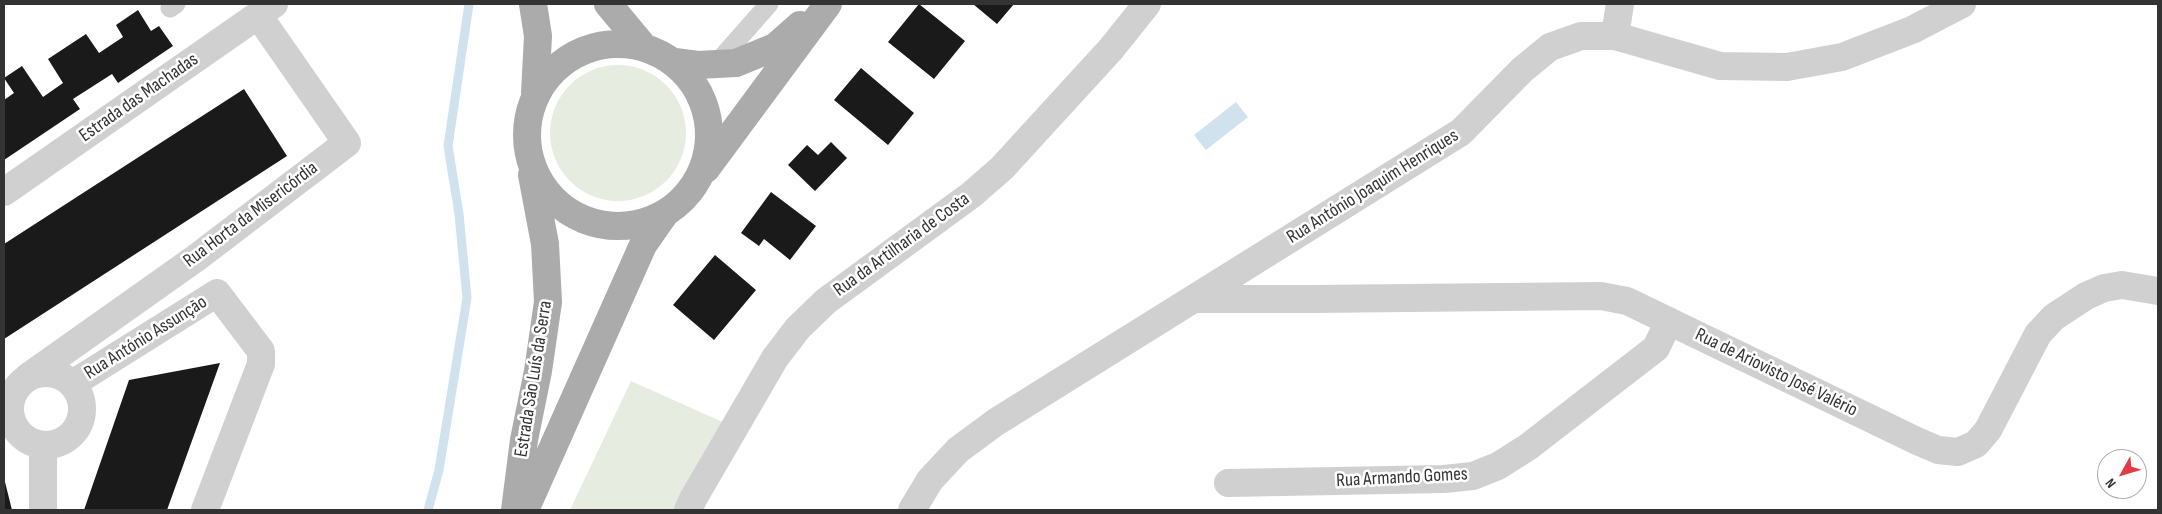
<!DOCTYPE html>
<meta charset="utf-8">
<style>
body{margin:0}
#map{position:relative;width:2162px;height:514px;overflow:hidden;background:#fff;font-family:"Sofia Sans Condensed",sans-serif}
canvas{display:block}
.frame{position:absolute;inset:0;border:5px solid #333;pointer-events:none}
.north{position:absolute;left:2097px;top:449px;width:50px;height:50px;box-sizing:border-box;background:#fff;border:1px solid #adadad;border-radius:50%;rotate:231deg;font-size:14px;font-weight:700;line-height:20px;text-align:center;color:#333}
.north::after{content:'';display:block;margin:auto;width:18px;height:22px;background:#e63946;clip-path:polygon(50% 0,100% 100%,50% 72%,0 100%)}
</style>
<div id="map">
<canvas width="2162" height="514"></canvas>
<div class="frame"></div>
<div class="north">N</div>
</div>
<script>
const context = document.querySelector('canvas').getContext('2d');
context.lineJoin = 'round';
function paint(path, color) { context.fillStyle = color; context.fill(path, 'evenodd'); }
const poly = rows => new Path2D(rows.map(r => 'M' + r).join(''));
function trace(path, color, width, dash) { context.strokeStyle = color; context.lineWidth = width; context.lineCap = dash ? 'butt' : 'round'; context.setLineDash(dash || []); context.stroke(path); }
function drawText(font, color, halo, rows, align = 'center') {
  context.font = font + ' "Sofia Sans Condensed",sans-serif'; context.lineWidth = 5; context.setLineDash([]); context.textBaseline = 'middle'; context.strokeStyle = halo; context.fillStyle = color; for (const [text, x, y, turn = 0] of rows) {
    context.save(); context.translate(x, y); context.rotate((+turn || 0) * Math.PI / 180); context.textAlign = isNaN(turn) ? turn : align; if (halo) context.strokeText(text, 0, 0); context.fillText(text, 0, 0); context.restore();
  }
}
const green = poly([
 '550 133a68 68 0 1 1 136 0a68 68 0 1 1-136 0Z',
 [631,381,727,424,685,510,570,510]
]);
const water = poly([
 [1236,102,1248,117,1206,150,1194,135]
]);
const stream = poly([
 [428,510,439,470,467,298,459,214,448,146,469,4]
]);
const building = poly([
 [919,4,965,41,934,79,888,42],
 [973,4,1014,4,997,24],
 [138,10,151,31,159,26,173,46,118,83,112,74,73,99,80,109,4,160,4,100,14,93,4,78,22,66,43,97,63,83,48,59,86,34,99,53,123,37,116,25],
 [861,68,914,113,888,145,834,100],
 [244,89,287,156,4,339,4,244],
 [831,142,847,158,815,191,788,165,807,145,818,155],
 [771,192,816,226,790,260,764,239,759,246,741,233],
 [715,255,756,290,714,340,673,305],
 [220,363,167,510,84,510,129,380],
 [4,479,4,478,12,510,4,510]
]);
const service = poly([
 [170,8,176,4],
 [716,64,769,4]
]);
const minor = poly([
 [1615,36,1620,4],
 [4,192,274,4],
 [1194,299,1312,299,1601,296,1627,301,1917,441,1938,450,1958,452,1976,444,1988,430,2038,334,2054,317,2086,296,2104,288,2122,285,2158,291],
 '10 409a36 36 0 1 1 72 0a36 36 0 1 1-72 0Z',
 [28,377,196,258,347,143,258,15],
 [72,384,217,293,261,351,261,364,205,510],
 [43,446,43,510],
 [1228,483,1444,479,1473,476,1498,466,1528,447,1656,348,1669,321],
 [688,510,693,499,775,358,798,328,826,301,971,195,1002,168,1111,49,1147,4],
 [912,510,930,480,958,450,996,422,1461,132,1522,70,1550,47,1581,36,1615,36,1720,66,1787,67,1842,57,1912,30,1962,4]
]);
const primary = poly([
 [533,4,538,36,535,93],
 [608,4,643,46],
 '527 135a91 91 0 1 1 182 0a91 91 0 1 1-182 0Z',
 [675,62,698,65,736,63,775,47,800,25],
 [706,169,828,4],
 [515,510,524,440,538,371,548,302,545,244,532,175],
 [525,510,643,245,664,215]
]);
const streetNames = [
 ["Estrada das Machadas",139,98,-35],
 ["Rua António Joaquim Henriques",1373,187,-32],
 ["Rua Horta da Misericórdia",251,215,-37],
 ["Rua da Artilharia de Costa",902,245,-36],
 ["Rua António Assunção",146,338,-32],
 ["Rua de Ariovisto José Valério",1776,373,26],
 ["Estrada São Luís da Serra",534,379,-81],
 ["Rua Armando Gomes",1402,478,-3]
];
paint(green, '#e6ecdf');
paint(water, '#cfe2ee');
trace(stream, '#cfe2ee', 9);
paint(building, '#1a1a1a');
trace(service, '#d0d0d0', 19);
trace(minor, '#d0d0d0', 28);
trace(primary, '#ababab', 28);
drawText('19px', '#333', '#fff', streetNames);
</script>
